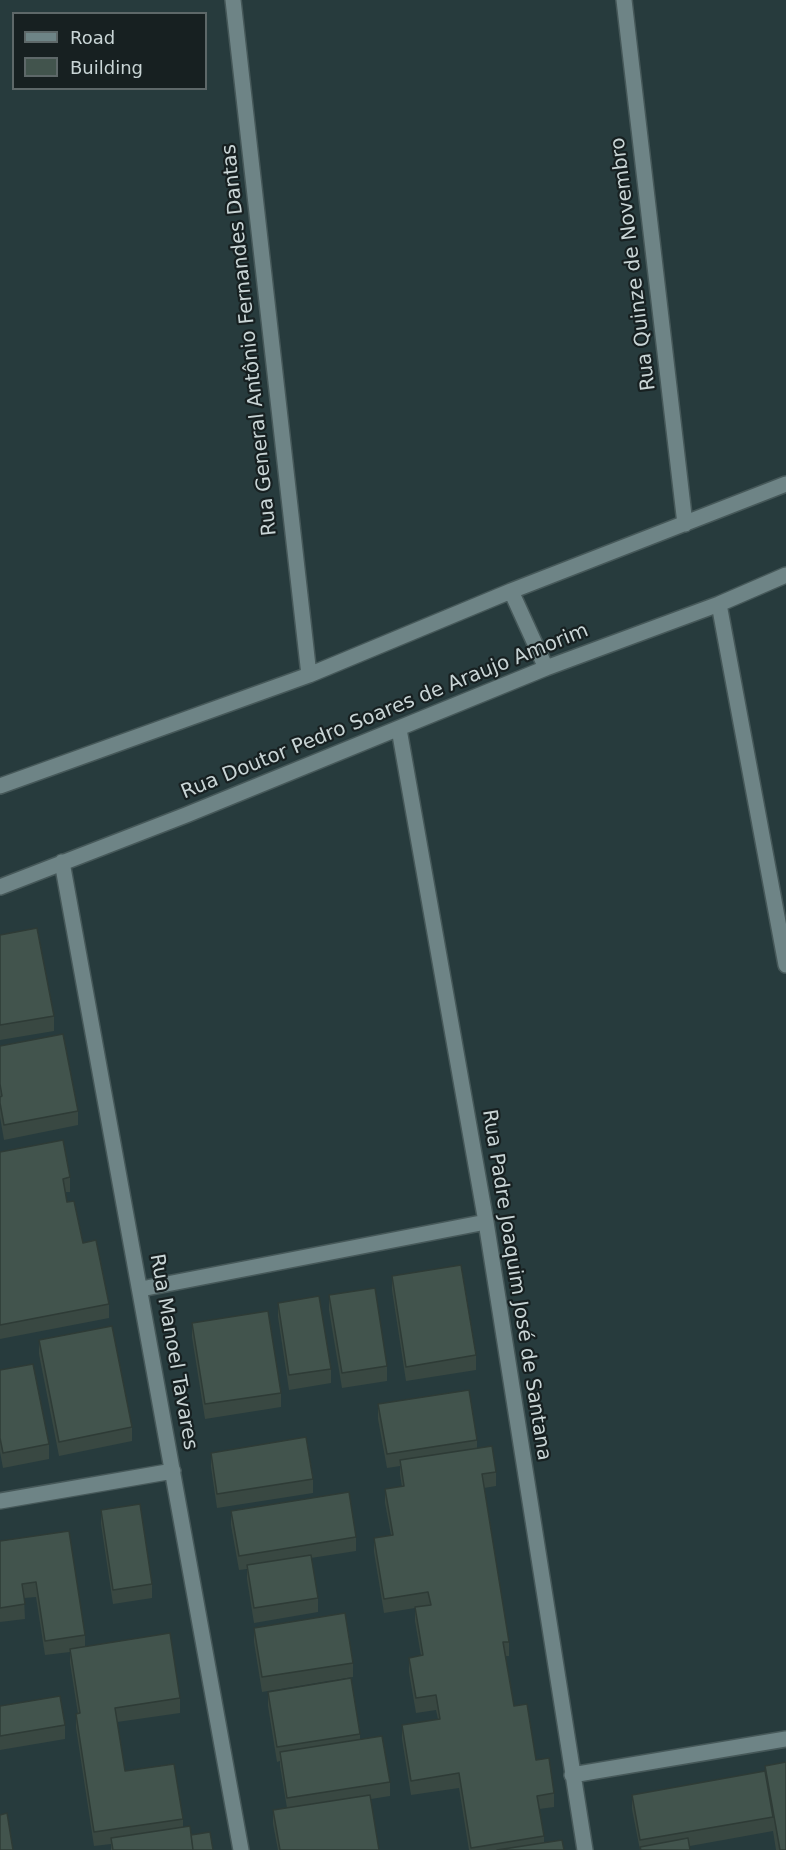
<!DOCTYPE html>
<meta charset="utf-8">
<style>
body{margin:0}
#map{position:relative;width:786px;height:1850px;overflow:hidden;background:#273b3d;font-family:"DejaVu Sans",sans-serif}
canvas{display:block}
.legend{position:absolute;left:12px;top:12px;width:195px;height:78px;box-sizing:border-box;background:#172021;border:2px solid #5e6869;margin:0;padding:8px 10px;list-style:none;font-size:18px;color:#c9d5d6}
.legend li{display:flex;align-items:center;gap:12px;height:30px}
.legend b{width:30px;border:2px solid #5e6869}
</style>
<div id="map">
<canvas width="786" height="1850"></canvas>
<ul class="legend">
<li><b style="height:8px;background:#6e8486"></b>Road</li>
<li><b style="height:16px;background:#42544d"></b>Building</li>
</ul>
</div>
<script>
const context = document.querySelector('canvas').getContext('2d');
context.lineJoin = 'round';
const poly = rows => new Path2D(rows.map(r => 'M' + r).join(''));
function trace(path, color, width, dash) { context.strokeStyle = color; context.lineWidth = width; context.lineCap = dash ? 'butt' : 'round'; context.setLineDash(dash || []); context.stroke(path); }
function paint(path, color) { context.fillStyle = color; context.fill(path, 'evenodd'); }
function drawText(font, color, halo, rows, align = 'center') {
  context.font = font + ' "DejaVu Sans",sans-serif'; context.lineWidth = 4.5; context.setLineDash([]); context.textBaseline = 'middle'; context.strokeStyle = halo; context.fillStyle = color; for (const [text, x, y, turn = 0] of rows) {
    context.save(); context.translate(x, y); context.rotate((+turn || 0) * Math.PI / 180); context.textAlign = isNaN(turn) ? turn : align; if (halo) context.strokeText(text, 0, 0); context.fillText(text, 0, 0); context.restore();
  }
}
const minor = poly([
 [233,0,309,675],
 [624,0,685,524],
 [511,591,546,668],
 [719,604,786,965],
 [399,729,486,1222,585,1850],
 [0,786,309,675,511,591,786,484],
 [62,862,241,1850],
 [0,887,186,815,546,668,719,604,786,575],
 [141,1289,486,1222],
 [0,1501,173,1471],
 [572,1775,786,1739]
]);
const wall = poly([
 [0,935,54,1016,54,1031,0,1040],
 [0,1046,78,1111,78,1125,4,1140,0,1117],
 [0,1152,70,1177,70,1192,65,1192,67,1202,83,1243,109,1304,109,1318,0,1339],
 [392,1276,476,1355,476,1370,406,1381,392,1290],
 [329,1295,387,1366,387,1381,342,1388,329,1310],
 [278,1303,331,1369,331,1383,289,1390,278,1317],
 [192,1323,281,1393,281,1407,205,1419,192,1337],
 [39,1340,132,1427,132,1441,59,1456,39,1354],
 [0,1370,49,1444,49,1459,3,1468,0,1452],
 [378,1404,477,1440,477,1448,496,1472,496,1486,484,1488,509,1642,509,1656,505,1656,514,1706,536,1760,554,1793,554,1807,539,1809,544,1836,544,1843,564,1850,469,1850,459,1788,411,1795,402,1739,402,1725,438,1719,436,1710,416,1713,409,1672,409,1658,421,1656,415,1621,415,1608,384,1613,374,1552,374,1538,391,1535,385,1503,385,1489,402,1487,400,1474,400,1466,387,1468,378,1419],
 [211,1453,313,1479,313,1493,217,1508,211,1467],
 [101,1510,152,1584,152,1598,113,1604,101,1524],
 [231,1511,356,1537,356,1551,311,1558,318,1598,318,1612,254,1623,247,1579,247,1569,239,1570,231,1525],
 [0,1541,85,1635,85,1646,180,1698,180,1713,117,1722,125,1771,183,1819,183,1827,191,1835,213,1850,111,1850,111,1844,94,1846,76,1728,76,1714,78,1714,70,1663,70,1652,45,1655,36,1597,24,1598,25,1619,0,1622],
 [254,1628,353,1663,353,1677,262,1692,254,1642],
 [268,1692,360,1734,360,1740,390,1782,390,1796,371,1799,379,1850,278,1850,273,1824,273,1810,287,1808,280,1766,280,1761,277,1762,268,1706],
 [0,1706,65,1725,65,1739,0,1750],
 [765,1766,786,1850,776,1850,773,1831,690,1846,690,1850,640,1850,632,1809,632,1795,765,1771]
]);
const building = poly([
 [37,928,54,1016,0,1025,0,935,37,928],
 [63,1034,78,1111,4,1125,0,1103,0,1097,2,1096,0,1084,0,1046,63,1034],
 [63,1140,70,1177,63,1179,67,1202,74,1201,83,1243,96,1240,109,1304,0,1325,0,1152,63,1140],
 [461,1265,476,1355,406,1367,392,1276,461,1265],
 [375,1288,387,1366,342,1373,329,1295,375,1288],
 [319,1296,331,1369,289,1375,278,1303,319,1296],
 [268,1311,281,1393,205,1404,192,1323,268,1311],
 [112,1326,132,1427,59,1442,39,1340,112,1326],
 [33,1364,49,1444,3,1453,0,1438,0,1370,33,1364],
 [469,1390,477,1440,387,1454,378,1404,469,1390],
 [306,1437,313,1479,217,1494,211,1453,306,1437],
 [492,1446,496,1472,482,1474,509,1642,503,1642,514,1706,527,1704,536,1760,549,1758,554,1793,537,1796,544,1836,471,1848,459,1773,411,1781,402,1725,440,1719,436,1695,416,1698,409,1658,423,1655,415,1607,431,1605,428,1592,384,1599,374,1538,393,1535,385,1489,404,1486,400,1460,492,1446],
 [349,1492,356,1537,239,1556,231,1511,349,1492],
 [140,1504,152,1584,113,1590,101,1510,140,1504],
 [69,1531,85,1635,45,1641,36,1582,22,1584,25,1604,0,1608,0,1541,69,1531],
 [311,1555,318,1598,254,1608,247,1565,311,1555],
 [345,1613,353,1663,262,1677,254,1628,345,1613],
 [170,1633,180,1698,115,1708,125,1771,174,1764,183,1819,94,1832,76,1714,80,1713,70,1649,170,1633],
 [351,1678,360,1734,277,1747,268,1692,351,1678],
 [60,1696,65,1725,0,1736,0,1706,60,1696],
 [382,1736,390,1782,287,1798,280,1752,382,1736],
 [786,1762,786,1850,780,1850,765,1766,786,1762],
 [765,1771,773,1817,640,1840,632,1795,765,1771],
 [370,1795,379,1850,280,1850,273,1810,370,1795],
 [7,1813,13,1850,0,1850,0,1815,7,1813],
 [190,1826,193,1850,113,1850,111,1838,190,1826],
 [210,1832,213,1850,193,1850,191,1835,210,1832],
 [688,1838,690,1850,641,1850,640,1847,688,1838],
 [562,1840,564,1850,497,1850,562,1840]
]);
const streetNames = [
 ["Rua Quinze de Novembro",634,264,-97],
 ["Rua General Antônio Fernandes Dantas",250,340,-96],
 ["Rua Doutor Pedro Soares de Araujo Amorim",385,712,-22],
 ["Rua Padre Joaquim José de Santana",516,1285,81],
 ["Rua Manoel Tavares",173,1352,80]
];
trace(minor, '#465859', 18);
trace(minor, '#6e8486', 15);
paint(wall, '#394842');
paint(building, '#42544d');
trace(building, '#2e3b36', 1.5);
drawText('20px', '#c9d5d6', '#172021', streetNames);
</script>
